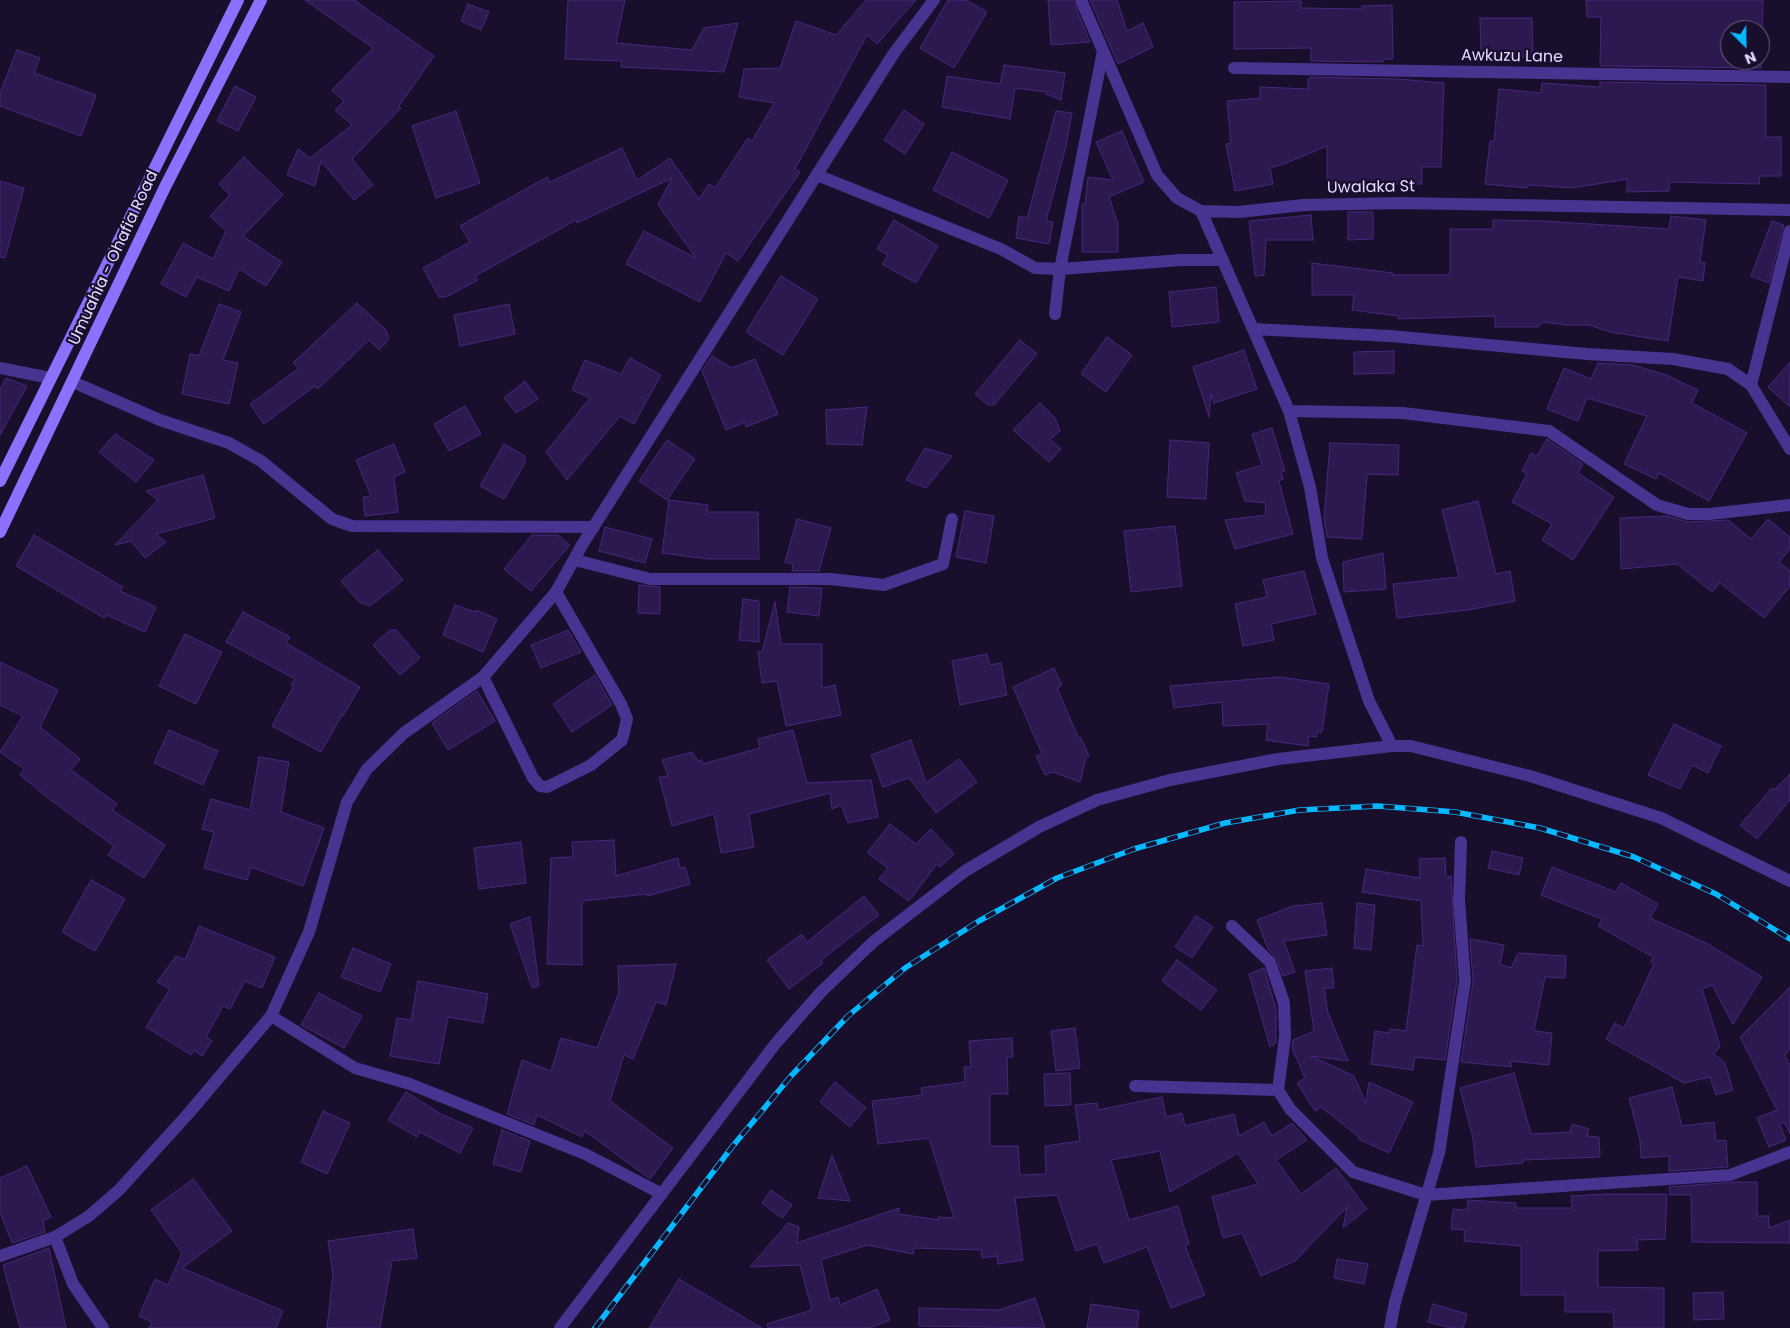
<!DOCTYPE html>
<style>
body{margin:0}
#map{position:relative;width:1790px;height:1328px;overflow:hidden;background:#190e2c;font-family:Poppins,sans-serif}
canvas{display:block}
.north{position:absolute;left:1720px;top:20px;width:50px;height:50px;box-sizing:border-box;background:#190e2c;border:1px solid #6a5f80;border-radius:50%;rotate:157deg;font-size:14px;font-weight:700;line-height:20px;text-align:center;color:#e4d9ff}
.north::after{content:'';display:block;margin:auto;width:18px;height:22px;background:#05b8ff;clip-path:polygon(50% 0,100% 100%,50% 72%,0 100%)}
</style>
<div id="map">
<canvas width="1790" height="1328"></canvas>
<div class="north">N</div>
</div>
<script>
const context = document.querySelector('canvas').getContext('2d');
context.lineJoin = 'round';
function paint(path, color) { context.fillStyle = color; context.fill(path, 'evenodd'); }
const poly = rows => new Path2D(rows.map(r => 'M' + r).join(''));
function trace(path, color, width, dash) { context.strokeStyle = color; context.lineWidth = width; context.lineCap = dash ? 'butt' : 'round'; context.setLineDash(dash || []); context.stroke(path); }
function drawText(font, color, halo, rows, align = 'center') {
  context.font = font + ' Poppins,sans-serif'; context.lineWidth = 4.5; context.setLineDash([]); context.textBaseline = 'middle'; context.strokeStyle = halo; context.fillStyle = color; for (const [text, x, y, turn = 0] of rows) {
    context.save(); context.translate(x, y); context.rotate((+turn || 0) * Math.PI / 180); context.textAlign = isNaN(turn) ? turn : align; if (halo) context.strokeText(text, 0, 0); context.fillText(text, 0, 0); context.restore();
  }
}
const building = poly([
 [305,0,354,0,434,56,399,106,401,108,352,159,373,185,354,200,321,161,315,186,287,175,298,149,310,158,352,125,335,110,344,101,332,90,373,48,305,0],
 [568,0,625,0,616,43,692,50,704,28,738,23,724,72,621,67,622,61,565,59,568,0],
 [866,0,916,0,877,44,867,35,795,169,800,172,738,261,726,253,700,302,626,264,644,231,696,258,658,205,672,178,577,223,576,220,475,276,478,280,446,297,439,297,423,268,470,242,460,226,547,177,550,182,622,148,637,180,670,158,699,199,709,184,715,188,748,138,752,141,774,103,739,97,744,69,780,68,796,21,836,35,866,0],
 [948,0,966,0,987,12,954,68,920,48,948,0],
 [1048,0,1073,0,1090,42,1051,45,1048,0],
 [1090,0,1117,0,1127,31,1143,23,1153,47,1118,64,1090,0],
 [1586,0,1763,0,1761,68,1600,66,1601,17,1587,17,1586,0],
 [1730,30,1760,30,1760,60,1730,60,1730,30],
 [1301,1,1301,8,1362,9,1362,6,1392,5,1393,59,1384,59,1383,62,1311,61,1311,48,1234,49,1234,2,1301,1],
 [468,4,489,12,481,30,461,21,468,4],
 [1480,18,1532,18,1533,57,1481,57,1480,18],
 [17,50,40,58,34,73,96,95,81,136,0,106,0,93,17,50],
 [1004,65,1065,73,1061,100,1046,94,1046,92,1015,88,1010,119,942,107,947,76,1000,84,1004,65],
 [1311,77,1398,79,1444,83,1441,167,1422,167,1422,184,1327,184,1327,146,1284,164,1270,168,1273,184,1235,191,1226,144,1231,143,1227,101,1260,98,1260,87,1308,89,1308,79,1311,77],
 [1600,82,1766,85,1766,137,1781,137,1781,176,1760,176,1759,184,1669,182,1669,191,1627,192,1627,179,1572,188,1527,185,1527,188,1485,184,1490,141,1494,141,1499,89,1541,93,1542,83,1600,87,1600,82],
 [235,86,256,97,238,131,217,121,235,86],
 [904,110,924,124,905,154,884,140,904,110],
 [456,111,480,183,436,198,412,126,456,111],
 [1056,111,1072,113,1066,146,1046,221,1053,222,1049,244,1016,238,1019,216,1027,218,1056,111],
 [1122,131,1144,182,1109,197,1118,224,1118,252,1082,252,1082,204,1085,204,1088,177,1113,180,1096,142,1122,131],
 [952,152,1008,180,989,218,933,190,952,152],
 [244,157,283,195,243,236,282,262,266,286,239,269,229,291,197,277,186,297,161,284,183,243,213,259,226,231,210,216,230,195,219,184,244,157],
 [0,181,24,188,5,258,0,257,0,181],
 [1348,212,1373,212,1373,239,1348,240,1348,212],
 [1311,215,1313,240,1266,240,1264,275,1255,276,1249,221,1311,215],
 [1671,216,1706,220,1700,262,1705,263,1703,281,1678,277,1668,341,1610,332,1589,325,1566,325,1543,322,1538,327,1495,327,1495,316,1398,319,1398,316,1352,310,1354,295,1312,295,1312,263,1393,273,1392,275,1450,275,1450,229,1493,229,1493,220,1543,221,1669,229,1671,216],
 [894,220,938,246,916,283,882,264,888,255,877,249,894,220],
 [1772,221,1784,225,1769,283,1751,276,1772,221],
 [781,276,818,299,783,355,746,332,781,276],
 [1216,287,1219,322,1172,327,1169,292,1216,287],
 [357,303,386,330,389,339,379,350,369,340,318,389,315,386,264,424,250,404,299,368,293,363,357,303],
 [219,304,241,312,223,360,238,363,229,404,182,394,190,354,199,356,219,304],
 [509,304,515,334,460,346,454,315,509,304],
 [1107,337,1132,355,1106,392,1081,374,1107,337],
 [1020,340,1037,354,994,405,988,405,975,394,1020,340],
 [1244,350,1257,389,1214,403,1211,394,1209,417,1193,367,1244,350],
 [1394,351,1394,373,1354,374,1354,352,1394,351],
 [712,356,732,368,755,359,778,414,746,427,745,422,726,430,702,371,712,356],
 [630,358,661,375,634,424,620,416,567,480,546,452,590,398,572,390,585,360,621,374,630,358],
 [1790,362,1790,407,1768,387,1790,362],
 [1598,363,1633,365,1666,375,1698,390,1692,403,1747,433,1709,501,1659,473,1656,479,1624,464,1647,416,1587,398,1578,421,1547,409,1564,368,1591,379,1598,363],
 [6,378,27,386,0,435,0,389,6,378],
 [525,381,538,399,516,413,504,398,525,381],
 [1040,403,1055,418,1060,431,1050,439,1061,449,1049,462,1013,430,1040,403],
 [465,406,481,434,449,451,434,424,465,406],
 [867,407,862,445,827,444,826,410,867,407],
 [1272,428,1285,471,1281,472,1283,479,1279,481,1293,534,1235,549,1225,520,1266,515,1265,503,1245,501,1236,473,1262,465,1252,434,1272,428],
 [115,434,154,460,136,482,99,452,115,434],
 [1547,439,1583,464,1578,473,1614,497,1573,560,1542,540,1552,524,1512,502,1527,474,1522,471,1531,453,1537,456,1547,439],
 [667,440,695,459,667,500,639,481,667,440],
 [1170,440,1209,443,1206,499,1167,497,1170,440],
 [1330,443,1399,445,1398,475,1367,474,1362,539,1327,537,1324,518,1330,443],
 [394,444,405,472,394,477,398,512,365,516,363,497,371,496,356,460,394,444],
 [504,444,525,456,525,463,504,499,480,486,504,444],
 [925,448,952,456,926,488,906,480,925,448],
 [203,475,215,518,156,534,166,542,145,558,131,541,115,545,158,500,146,491,203,475],
 [669,500,708,505,707,512,758,512,759,559,708,559,662,553,669,500],
 [1478,501,1496,574,1510,571,1515,601,1468,610,1397,618,1393,584,1459,577,1442,510,1478,501],
 [965,511,994,516,986,563,956,557,965,511],
 [1667,516,1688,522,1728,520,1751,539,1768,519,1790,537,1790,549,1779,562,1790,571,1790,586,1764,618,1720,583,1712,592,1677,564,1621,569,1620,518,1667,516],
 [797,519,831,528,819,571,792,571,793,564,785,562,797,519],
 [1175,526,1182,586,1131,592,1124,531,1175,526],
 [605,527,652,539,645,563,599,551,605,527],
 [34,535,123,587,120,591,156,607,145,632,106,615,104,618,16,566,34,535],
 [532,535,558,535,570,545,531,591,504,569,532,535],
 [378,550,403,580,370,606,359,602,341,581,378,550],
 [1383,553,1386,589,1344,592,1343,562,1383,553],
 [1304,571,1316,614,1271,624,1274,640,1243,646,1235,604,1267,597,1263,580,1304,571],
 [639,585,660,587,660,614,638,613,639,585],
 [790,587,822,588,819,616,787,612,790,587],
 [743,599,759,601,759,642,739,640,743,599],
 [775,602,781,644,822,644,822,688,835,685,841,715,786,726,777,681,762,683,758,651,762,652,775,602],
 [455,605,475,612,476,610,497,619,483,652,443,635,455,605],
 [243,612,290,637,286,643,360,687,343,716,342,715,321,752,272,726,293,687,291,685,295,679,226,642,243,612],
 [390,630,396,630,420,658,400,675,373,645,390,630],
 [568,630,581,652,541,668,531,645,568,630],
 [185,634,222,652,196,704,159,686,185,634],
 [987,654,990,665,1001,663,1007,695,960,705,952,661,987,654],
 [0,662,58,690,40,727,80,759,71,770,117,804,112,810,165,845,144,878,108,855,114,846,52,801,20,775,24,769,0,752,23,716,0,705,0,662],
 [1054,668,1062,685,1057,688,1079,739,1081,738,1089,756,1086,758,1080,782,1053,772,1045,775,1036,756,1042,754,1013,687,1054,668],
 [595,675,612,705,572,732,553,704,595,675],
 [1280,677,1329,684,1322,732,1317,732,1317,737,1309,736,1308,746,1266,740,1268,724,1223,726,1222,702,1174,708,1170,686,1280,677],
 [477,691,495,721,448,750,432,723,477,691],
 [1674,724,1721,746,1708,773,1692,765,1680,789,1648,775,1674,724],
 [169,730,218,751,203,785,154,763,169,730],
 [793,730,807,783,871,780,878,817,848,823,841,805,832,809,830,793,749,814,754,847,721,853,714,814,672,826,659,777,668,776,662,760,692,752,698,761,702,760,703,764,760,748,758,739,793,730],
 [911,740,926,783,959,759,977,782,936,813,909,778,883,787,871,755,911,740],
 [259,757,289,762,281,812,324,828,303,886,251,867,247,880,204,868,214,832,202,829,211,799,250,810,259,757],
 [1790,774,1790,800,1757,839,1740,825,1772,788,1774,790,1790,774],
 [890,824,916,844,931,829,954,854,940,867,937,864,909,901,879,879,888,868,867,853,890,824],
 [614,840,616,876,678,858,680,868,685,867,690,884,647,896,646,894,582,901,582,965,547,964,551,858,573,857,572,842,614,840],
 [521,842,526,883,479,889,474,848,521,842],
 [1492,851,1523,858,1519,875,1488,868,1492,851],
 [1445,858,1446,877,1451,876,1457,981,1445,1060,1415,1057,1413,1070,1371,1064,1375,1031,1389,1033,1390,1029,1406,1031,1417,945,1423,946,1421,901,1362,892,1366,869,1420,878,1419,859,1445,858],
 [1552,867,1616,892,1621,883,1658,904,1650,918,1708,944,1762,977,1733,1024,1712,985,1702,989,1720,1046,1714,1054,1725,1063,1733,1090,1716,1095,1710,1077,1684,1083,1606,1039,1615,1023,1624,1028,1654,964,1651,962,1653,957,1598,926,1602,919,1541,895,1552,867],
 [91,880,125,899,95,951,62,932,91,880],
 [864,896,879,915,821,960,823,963,789,989,767,960,802,934,807,942,864,896],
 [1322,903,1327,935,1284,941,1295,972,1283,976,1277,959,1268,949,1257,920,1293,906,1322,903],
 [1357,903,1375,905,1371,950,1354,948,1357,903],
 [1196,916,1213,927,1192,958,1175,947,1196,916],
 [530,917,539,986,532,988,510,924,530,917],
 [199,926,275,957,262,988,245,981,230,1009,223,1006,206,1037,212,1041,202,1056,194,1050,191,1055,146,1027,170,989,157,982,176,956,185,960,199,926],
 [1470,939,1504,945,1500,964,1511,968,1518,953,1566,956,1565,978,1545,977,1534,1031,1552,1033,1549,1065,1510,1061,1512,1067,1461,1062,1473,982,1470,939],
 [353,948,391,964,380,992,341,977,353,948],
 [1177,960,1217,990,1201,1010,1162,981,1177,960],
 [676,964,666,1005,656,1002,633,1059,624,1055,610,1101,673,1148,650,1179,585,1131,582,1137,537,1115,534,1125,507,1114,522,1060,551,1071,561,1038,597,1048,619,993,618,966,676,964],
 [1264,968,1276,1009,1276,1043,1270,1047,1249,974,1264,968],
 [1332,968,1334,988,1324,988,1328,1013,1348,1061,1311,1056,1354,1076,1366,1103,1369,1082,1413,1102,1389,1153,1358,1139,1359,1137,1321,1107,1315,1111,1297,1083,1305,1078,1292,1048,1293,1040,1314,1031,1305,971,1332,968],
 [418,981,488,994,483,1023,448,1017,439,1064,390,1056,397,1018,411,1020,418,981],
 [1790,987,1790,1049,1785,1055,1790,1065,1790,1134,1784,1122,1780,1125,1786,1140,1769,1147,1757,1118,1777,1110,1740,1037,1790,987],
 [319,993,362,1016,344,1048,301,1025,319,993],
 [1075,1028,1080,1068,1056,1071,1051,1031,1075,1028],
 [1012,1038,1013,1057,1007,1057,1008,1094,990,1094,990,1146,1018,1146,1020,1175,1046,1174,1045,1146,1080,1141,1075,1105,1097,1103,1098,1110,1162,1097,1166,1117,1182,1113,1185,1126,1234,1114,1239,1136,1264,1122,1272,1136,1292,1123,1307,1140,1276,1160,1301,1194,1336,1168,1367,1209,1343,1228,1347,1207,1295,1261,1261,1276,1242,1233,1223,1238,1212,1197,1258,1184,1238,1153,1170,1192,1160,1151,1111,1160,1129,1220,1178,1206,1189,1244,1185,1246,1205,1295,1171,1308,1147,1247,1104,1263,1097,1244,1076,1251,1057,1195,1015,1198,1023,1260,998,1264,997,1256,982,1258,981,1250,914,1248,913,1254,867,1245,821,1260,830,1300,838,1297,840,1305,877,1289,890,1320,870,1328,768,1328,767,1324,812,1310,800,1265,750,1267,788,1223,799,1227,797,1243,899,1208,899,1214,938,1220,938,1217,954,1218,929,1138,878,1144,872,1101,922,1095,921,1088,965,1082,964,1067,971,1067,969,1041,1012,1038],
 [1070,1073,1071,1105,1045,1106,1044,1074,1070,1073],
 [1514,1073,1531,1134,1570,1132,1572,1124,1589,1129,1587,1136,1599,1137,1600,1157,1523,1160,1523,1163,1476,1167,1473,1138,1460,1088,1514,1073],
 [835,1082,866,1108,850,1127,820,1102,835,1082],
 [1672,1087,1682,1126,1714,1122,1716,1141,1726,1140,1728,1167,1669,1171,1669,1156,1641,1158,1640,1140,1629,1098,1672,1087],
 [406,1092,441,1114,473,1128,460,1153,420,1132,417,1137,388,1120,406,1092],
 [323,1111,350,1123,327,1174,301,1162,323,1111],
 [502,1130,530,1141,521,1172,493,1164,502,1130],
 [832,1155,850,1201,818,1198,832,1155],
 [27,1166,51,1217,43,1221,45,1232,12,1243,0,1212,0,1178,27,1166],
 [193,1179,232,1231,182,1268,283,1311,276,1328,149,1328,152,1322,139,1316,155,1279,168,1285,182,1253,151,1210,193,1179],
 [1734,1182,1757,1182,1757,1216,1769,1216,1769,1228,1790,1220,1790,1243,1692,1242,1691,1195,1670,1195,1669,1187,1734,1182],
 [771,1190,792,1205,782,1218,762,1203,771,1190],
 [1606,1194,1667,1194,1665,1239,1637,1240,1638,1250,1598,1251,1598,1287,1664,1288,1664,1328,1614,1328,1613,1312,1565,1312,1565,1295,1521,1295,1521,1246,1464,1241,1465,1230,1451,1229,1453,1209,1467,1210,1468,1200,1516,1203,1516,1208,1572,1208,1571,1196,1606,1194],
 [413,1229,417,1258,392,1261,380,1328,327,1328,333,1274,328,1241,413,1229],
 [49,1248,66,1328,20,1328,3,1265,49,1248],
 [1337,1259,1368,1264,1364,1284,1334,1278,1337,1259],
 [679,1279,762,1328,649,1328,679,1279],
 [1723,1292,1724,1319,1694,1320,1693,1293,1723,1292],
 [1035,1298,1045,1328,919,1326,919,1308,999,1310,1035,1298],
 [1091,1304,1139,1311,1137,1328,1087,1328,1091,1304],
 [1433,1304,1467,1314,1463,1328,1451,1328,1428,1322,1433,1304]
]);
const minor = poly([
 [1081,0,1157,175,1177,198,1201,211,1238,212,1304,205,1400,203,1790,210],
 [1234,68,1790,77],
 [817,175,1001,249,1035,268,1060,269,1182,260,1223,260],
 [1201,211,1289,411,1310,487,1322,558,1369,701,1392,746,1411,746,1530,776,1661,818,1790,881],
 [1790,231,1751,385,1790,449],
 [1055,314,1060,269,1103,51],
 [1253,329,1390,336,1587,354,1673,359,1728,369,1751,385],
 [0,368,50,378],
 [73,382,160,420,229,443,261,461,332,519,352,526,594,527],
 [1289,411,1403,413,1549,431,1657,505,1688,514,1710,514,1790,505],
 [575,560,650,579,830,579,884,585,943,564,952,519],
 [483,677,533,778,540,786,547,787,591,765,622,740,627,719,621,704,556,592],
 [1232,926,1270,962,1284,1003,1285,1037,1278,1090,1290,1109,1353,1172,1426,1195,1730,1175,1790,1152],
 [271,1016,355,1068,410,1084,585,1154,662,1194],
 [1135,1086,1278,1090],
 [55,1237,73,1284,103,1328],
 [560,1328,776,1043,821,992,873,942,965,871,1039,827,1097,800,1170,780,1278,759,1392,746],
 [1390,1328,1395,1302,1439,1153,1465,981,1459,899,1461,842]
]);
const tertiary = poly([
 [0,1256,55,1237,89,1216,119,1190,188,1114,271,1016,309,932,347,802,367,769,404,733,483,677,556,592,582,545,894,53,934,0]
]);
const secondary = poly([
 [0,481,238,0],
 [0,532,165,187,261,0]
]);
const rail = poly([
 [595,1328,732,1147,791,1076,848,1016,905,968,979,921,1057,878,1134,849,1225,823,1300,810,1378,806,1455,812,1540,828,1634,857,1716,894,1790,939]
]);
const streetNames = [
 ["Awkuzu Lane",1512,57,1],
 ["Uwalaka St",1371,188,-1],
 ["Umuahia - Ohafia Road",114,258,-65]
];
paint(building, '#2d184f');
trace(building, '#48277e', 1);
trace(minor, '#483490', 12);
trace(tertiary, '#483490', 12);
trace(secondary, '#8e70ff', 12);
trace(rail, '#05b8ff', 5.5);
trace(rail, '#190e2c', 4, [11]);
drawText('16px', '#e4d9ff', '#190e2c', streetNames);
</script>
